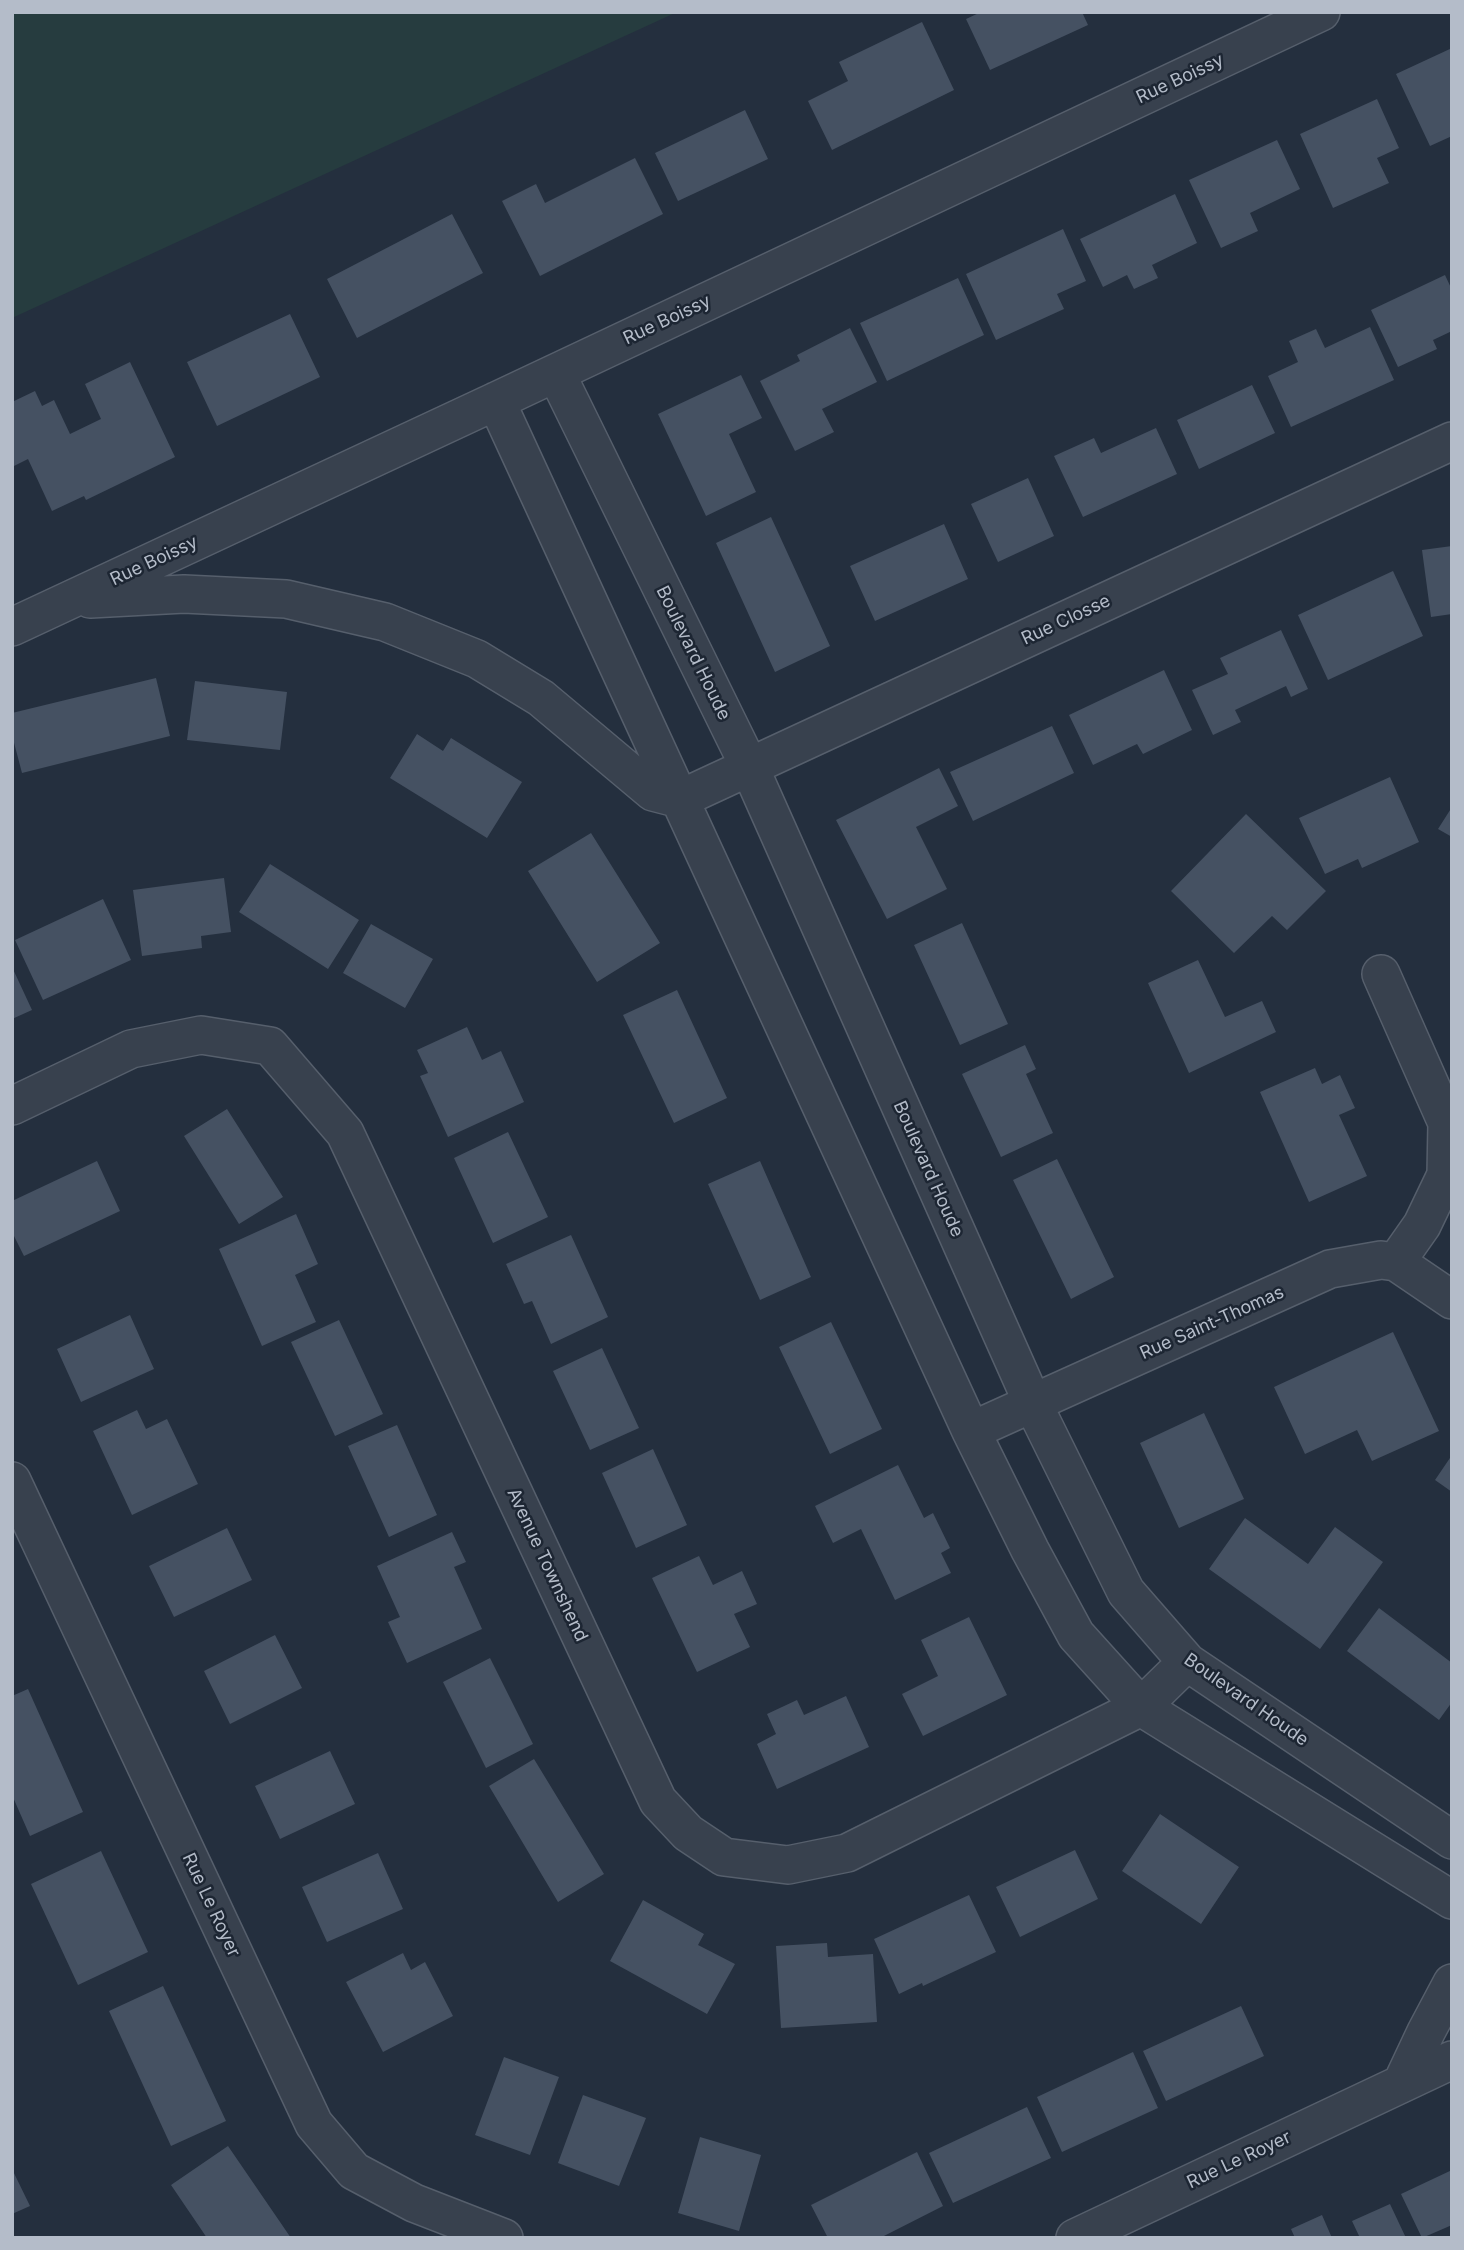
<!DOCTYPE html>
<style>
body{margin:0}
#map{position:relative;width:1464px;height:2250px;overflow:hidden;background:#242f3e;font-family:Inter,sans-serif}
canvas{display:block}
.frame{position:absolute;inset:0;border:14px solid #b4bcc9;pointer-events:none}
</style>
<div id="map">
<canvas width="1464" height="2250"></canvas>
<div class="frame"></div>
</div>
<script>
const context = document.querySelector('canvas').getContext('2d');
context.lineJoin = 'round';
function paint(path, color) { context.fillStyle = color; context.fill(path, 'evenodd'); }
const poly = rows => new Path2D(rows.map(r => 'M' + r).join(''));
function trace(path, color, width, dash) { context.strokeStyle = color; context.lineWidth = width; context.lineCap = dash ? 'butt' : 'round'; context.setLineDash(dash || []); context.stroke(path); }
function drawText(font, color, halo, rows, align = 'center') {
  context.font = font + ' Inter,sans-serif'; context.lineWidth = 5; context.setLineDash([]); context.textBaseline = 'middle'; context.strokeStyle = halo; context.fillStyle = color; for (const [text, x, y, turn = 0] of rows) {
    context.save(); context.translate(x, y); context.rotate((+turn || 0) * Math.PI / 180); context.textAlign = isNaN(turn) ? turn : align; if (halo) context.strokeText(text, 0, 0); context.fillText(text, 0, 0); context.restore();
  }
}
const green = poly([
 [12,12,677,12,12,318]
]);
const building = poly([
 [981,12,1082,12,1088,25,990,70,966,19],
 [922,22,954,90,832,150,808,101,848,81,839,62],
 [1452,48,1452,136,1430,146,1396,74],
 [1377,99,1399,148,1377,158,1389,183,1333,208,1300,134],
 [745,110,768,159,678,201,655,153],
 [1277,140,1300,189,1250,213,1258,231,1221,248,1189,180],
 [635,158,663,214,540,276,502,201,536,184,545,203],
 [1175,194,1197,243,1152,265,1158,278,1134,289,1127,275,1103,287,1080,239],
 [452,214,483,273,357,338,327,279],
 [1063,229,1086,281,1057,294,1064,309,996,340,966,274],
 [1445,275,1452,290,1452,331,1433,340,1437,349,1398,367,1371,310],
 [958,278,984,335,887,381,860,323],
 [290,314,320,377,217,426,187,362],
 [1370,327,1394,380,1291,427,1268,376,1298,362,1289,341,1316,329,1325,348],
 [850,328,877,382,822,409,834,432,795,451,760,381,800,361,797,355],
 [130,362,175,457,86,500,84,496,52,511,28,459,12,467,12,402,35,391,42,406,54,400,70,434,101,419,85,384],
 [741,375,762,418,729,434,756,492,706,516,658,414],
 [1252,385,1275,433,1199,469,1177,420],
 [1156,428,1177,474,1083,517,1054,456,1094,438,1101,453],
 [1028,478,1054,536,998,562,971,504],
 [771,517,830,646,775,672,716,543],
 [944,524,968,579,875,621,850,566],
 [1452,546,1452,614,1431,617,1422,550],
 [1393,571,1423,636,1328,680,1298,615],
 [1281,630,1308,689,1291,697,1286,686,1235,710,1241,722,1213,735,1192,690,1228,674,1220,658],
 [1164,670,1192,730,1143,754,1137,744,1093,765,1069,715],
 [156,678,170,736,22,773,12,735,12,713],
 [195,681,287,692,280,750,187,740],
 [1052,726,1074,773,973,821,950,772],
 [417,734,443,751,451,738,522,782,487,838,390,778],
 [939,768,958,806,916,827,947,889,887,919,836,820],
 [1390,777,1419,842,1362,868,1358,859,1325,874,1299,818],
 [1452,807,1452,837,1438,829],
 [1246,814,1326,891,1287,930,1272,916,1234,953,1171,891],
 [591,833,660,943,597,982,528,871],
 [270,864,359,920,328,969,239,912],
 [224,878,231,932,201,936,202,948,142,956,133,890],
 [103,899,131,960,43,1000,15,940],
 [962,923,1008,1024,960,1045,914,945],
 [371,924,433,959,405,1008,343,973],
 [1198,960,1225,1017,1262,1001,1276,1032,1189,1073,1148,983],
 [12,967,32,1010,12,1019],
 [677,990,727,1098,674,1123,623,1015],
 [467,1027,482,1060,501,1051,524,1102,448,1137,420,1076,428,1073,417,1050],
 [1025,1045,1036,1069,1026,1074,1053,1133,1001,1157,962,1074],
 [1315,1068,1322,1084,1340,1075,1355,1108,1339,1115,1367,1176,1309,1202,1260,1092],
 [227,1109,283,1197,239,1224,184,1136],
 [508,1132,548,1217,493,1243,454,1158],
 [1057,1159,1114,1277,1071,1299,1013,1180],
 [97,1161,120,1211,24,1256,12,1232,12,1201],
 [760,1161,811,1277,760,1300,708,1184],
 [296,1214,318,1264,295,1275,316,1322,262,1346,219,1249],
 [571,1235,608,1317,551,1344,532,1301,524,1304,506,1264],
 [130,1315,154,1369,81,1402,57,1349],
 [339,1320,383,1414,335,1436,291,1342],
 [831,1322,882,1429,830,1454,779,1347],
 [1393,1332,1439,1431,1372,1461,1357,1430,1305,1454,1274,1387],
 [602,1348,639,1428,590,1450,553,1371],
 [137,1410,146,1429,167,1419,198,1484,132,1515,93,1431],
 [1204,1413,1244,1499,1179,1528,1140,1443],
 [397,1425,437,1515,389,1537,348,1446],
 [653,1449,687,1525,636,1548,602,1473],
 [1452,1455,1452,1492,1435,1480],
 [898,1465,924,1518,933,1513,950,1548,941,1553,951,1573,895,1600,861,1529,833,1543,815,1506],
 [1245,1518,1308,1564,1335,1527,1383,1562,1320,1649,1209,1569],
 [227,1528,252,1580,174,1617,149,1566],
 [452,1532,466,1562,454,1567,482,1629,407,1663,388,1622,400,1617,377,1566],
 [699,1556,713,1585,742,1571,757,1604,734,1614,750,1647,697,1672,652,1578],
 [1379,1608,1452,1663,1452,1702,1439,1720,1347,1651],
 [969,1617,1007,1695,923,1736,902,1694,938,1676,921,1640],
 [275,1635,302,1688,230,1724,204,1671],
 [490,1658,533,1744,486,1768,443,1682],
 [28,1689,83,1812,30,1836,12,1795,12,1696],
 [846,1696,869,1747,777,1789,757,1744,776,1734,767,1714,797,1700,804,1715],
 [330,1751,355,1804,280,1839,255,1786],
 [534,1759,604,1874,558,1902,489,1786],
 [1160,1814,1239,1867,1201,1924,1122,1871],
 [1075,1850,1098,1899,1020,1937,996,1887],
 [101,1851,148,1952,78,1985,31,1884],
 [378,1853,403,1909,327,1942,302,1887],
 [969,1895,996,1952,923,1986,922,1983,899,1994,874,1939],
 [643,1900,704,1934,698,1945,735,1964,707,2014,610,1961],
 [827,1943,828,1957,873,1954,877,2022,781,2028,776,1946],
 [403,1953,411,1970,425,1962,453,2016,383,2052,346,1982],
 [163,1986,226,2121,171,2146,109,2011],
 [1241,2006,1264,2056,1166,2101,1143,2051],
 [1133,2052,1158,2108,1062,2152,1037,2097],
 [504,2057,559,2077,530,2155,475,2135],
 [583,2095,646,2118,619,2186,558,2163],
 [1027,2107,1051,2158,953,2203,929,2153],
 [700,2137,761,2155,739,2231,678,2213],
 [228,2146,291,2238,207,2238,171,2185],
 [917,2152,943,2206,880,2238,828,2238,811,2205],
 [12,2169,30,2206,12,2214],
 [1452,2170,1452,2225,1422,2238,1401,2194],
 [1390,2204,1406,2238,1360,2238,1352,2221],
 [1322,2215,1332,2238,1295,2238,1291,2229]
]);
const minor = poly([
 [556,373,749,766,1033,1404,1126,1592,1187,1662,1452,1840],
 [496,401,971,1431,1030,1550,1076,1635,1141,1707,1452,1900],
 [90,599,184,594,286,599,385,622,477,659,541,698,653,792,680,799],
 [12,627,496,401,1321,12],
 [680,799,1452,441],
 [1381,974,1447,1123,1446,1175,1422,1225,1396,1262],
 [12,1106,131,1049,201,1035,270,1046,345,1133,658,1801,688,1833,724,1857,788,1865,847,1853,1141,1707,1187,1662],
 [971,1431,1330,1269,1381,1260,1396,1262,1452,1300],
 [12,1481,314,2124,354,2171,414,2203,504,2238],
 [1402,2083,1426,2032,1452,1983],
 [1075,2238,1452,2060]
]);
const streetNames = [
 ["Rue Boissy",1180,79,-25],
 ["Rue Boissy",667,320,-25],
 ["Rue Boissy",154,561,-25],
 ["Rue Closse",1066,620,-25],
 ["Boulevard Houde",693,653,64],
 ["Boulevard Houde",928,1169,66],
 ["Rue Saint-Thomas",1212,1323,-24],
 ["Avenue Townshend",547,1565,65],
 ["Boulevard Houde",1246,1700,35],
 ["Rue Le Royer",211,1905,65],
 ["Rue Le Royer",1239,2160,-25]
];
paint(green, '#263c3f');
paint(building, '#455162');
trace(minor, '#565f6c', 40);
trace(minor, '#38414e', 37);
drawText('18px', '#b4bcc9', '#1d2633', streetNames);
</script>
